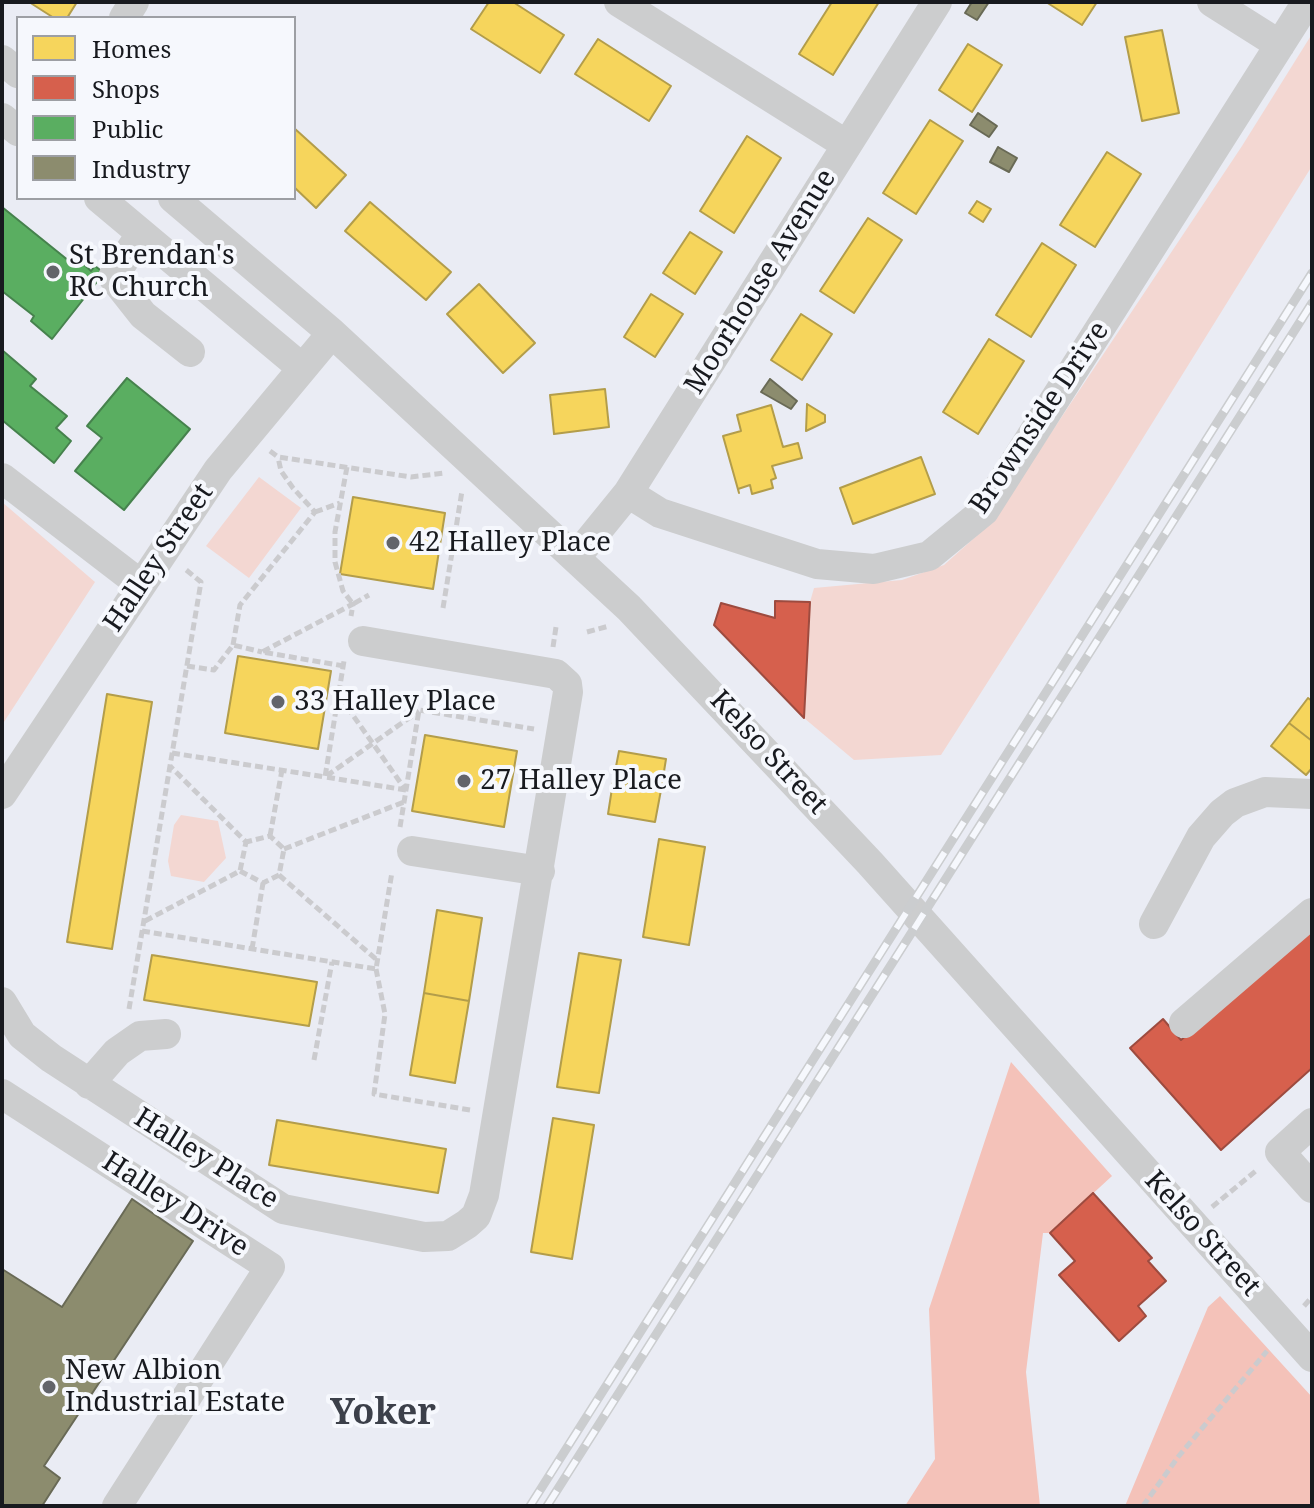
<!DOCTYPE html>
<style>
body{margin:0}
#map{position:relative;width:1314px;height:1508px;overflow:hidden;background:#eaecf4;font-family:"Noto Serif",serif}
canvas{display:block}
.frame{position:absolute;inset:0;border:4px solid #181a1f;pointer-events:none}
.legend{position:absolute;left:16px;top:16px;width:280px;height:184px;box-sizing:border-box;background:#f6f8fd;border:2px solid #9d9fa4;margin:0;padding:10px 14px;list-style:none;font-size:24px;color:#181a1f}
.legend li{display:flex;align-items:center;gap:16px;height:40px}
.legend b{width:40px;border:2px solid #9d9fa4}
</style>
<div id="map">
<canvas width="1314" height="1508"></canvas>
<div class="frame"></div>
<ul class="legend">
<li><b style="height:22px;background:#f6d55c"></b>Homes</li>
<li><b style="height:22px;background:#d6604d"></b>Shops</li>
<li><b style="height:22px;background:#5aae61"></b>Public</li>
<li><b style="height:22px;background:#8c8c6e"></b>Industry</li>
</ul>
</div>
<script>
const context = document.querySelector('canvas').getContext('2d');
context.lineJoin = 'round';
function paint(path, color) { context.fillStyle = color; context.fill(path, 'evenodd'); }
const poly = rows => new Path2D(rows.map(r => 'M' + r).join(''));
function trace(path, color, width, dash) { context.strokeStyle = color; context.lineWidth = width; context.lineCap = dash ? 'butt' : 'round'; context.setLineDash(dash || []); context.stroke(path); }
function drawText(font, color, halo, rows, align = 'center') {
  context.font = font + ' "Noto Serif",serif'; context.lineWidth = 8; context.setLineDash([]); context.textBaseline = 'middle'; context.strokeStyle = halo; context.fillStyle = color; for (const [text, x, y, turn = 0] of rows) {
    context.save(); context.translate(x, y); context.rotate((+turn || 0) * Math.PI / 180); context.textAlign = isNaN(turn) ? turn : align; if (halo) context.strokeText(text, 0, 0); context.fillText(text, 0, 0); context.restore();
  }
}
const green = poly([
 [1312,34,1312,166,1110,491,941,755,854,760,804,718,810,602,814,588,902,580,944,565,991,523,1242,146],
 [259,477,301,508,249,578,206,546],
 [2,502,95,582,2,725],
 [181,815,218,821,226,858,204,882,171,876,168,861,174,825]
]);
const forest = poly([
 [1011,1062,1112,1176,1050,1233,1043,1233,1026,1372,1040,1506,905,1506,935,1459,929,1309],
 [1220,1296,1312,1397,1312,1506,1125,1506,1208,1307]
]);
const homes = poly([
 [29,2,77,2,67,18,54,18,29,2],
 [489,2,513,2,564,35,540,73,471,29,489,2],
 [832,2,879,2,833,75,799,54,832,2],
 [1046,2,1097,2,1082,25,1046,2],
 [1162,30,1179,113,1142,121,1125,37,1162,30],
 [598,39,671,86,649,121,575,74,598,39],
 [968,44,1002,65,972,112,939,90,968,44],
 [930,120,963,141,916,214,883,193,930,120],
 [294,128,346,175,316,208,294,187,294,128],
 [747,136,781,158,734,233,700,211,747,136],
 [1107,152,1141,174,1095,247,1060,225,1107,152],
 [977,201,991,209,983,222,969,213,977,201],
 [370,202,451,272,426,300,345,231,370,202],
 [868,218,902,240,854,313,820,291,868,218],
 [690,232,722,252,695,294,663,273,690,232],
 [1042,243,1076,265,1031,337,996,315,1042,243],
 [479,284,535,343,503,373,447,314,479,284],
 [651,294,683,314,655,357,624,337,651,294],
 [801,314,832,334,802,380,771,360,801,314],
 [989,339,1024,361,978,434,943,412,989,339],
 [605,389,609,427,554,434,550,395,605,389],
 [807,404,825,415,825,422,806,431,807,404],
 [771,405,783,447,798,443,802,458,772,466,776,478,771,480,773,488,752,494,750,485,738,489,739,493,723,436,741,431,737,415,771,405],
 [921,457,935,494,853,524,840,488,921,457],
 [353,497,445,513,433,589,340,574,353,497],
 [238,656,331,671,318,749,225,733,238,656],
 [107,694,152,702,112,949,67,942,107,694],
 [1308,698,1312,701,1312,741,1289,723,1308,698],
 [1289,723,1312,741,1312,768,1306,775,1271,746,1289,723],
 [425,735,517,751,504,827,412,811,425,735],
 [619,751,666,759,661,790,613,782,619,751],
 [613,782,661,790,655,822,608,814,613,782],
 [659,839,705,847,689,945,643,937,659,839],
 [437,910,482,918,469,1001,424,993,437,910],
 [579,953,621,960,599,1093,557,1087,579,953],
 [152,955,317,982,309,1026,144,1000,152,955],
 [424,993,469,1001,455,1083,410,1075,424,993],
 [553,1118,594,1125,572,1259,531,1252,553,1118],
 [277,1120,446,1149,438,1193,269,1165,277,1120]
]);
const shops = poly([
 [775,601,810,602,804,718,714,625,721,603,775,618,775,601],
 [1311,924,1312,1068,1221,1150,1130,1048,1163,1019,1181,1040,1311,924],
 [1093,1193,1152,1258,1148,1261,1166,1281,1138,1306,1146,1316,1119,1341,1059,1275,1075,1261,1050,1233,1093,1193]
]);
const public = poly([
 [2,207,74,265,79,260,91,271,95,266,104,273,52,339,31,321,34,316,2,291,2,207],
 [2,350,36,379,30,386,67,416,56,428,71,441,54,463,2,420,2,350],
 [127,378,190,429,124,510,75,471,102,438,87,426,127,378]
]);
const industry = poly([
 [972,2,989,2,977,20,965,13,972,2],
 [978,113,997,126,989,137,970,125,978,113],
 [998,147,1017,158,1009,172,990,162,998,147],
 [770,379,797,401,791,409,761,392,770,379],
 [132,1199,193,1241,44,1466,60,1478,42,1506,2,1506,2,1269,62,1307,132,1199]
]);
const path = poly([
 [270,451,278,457,411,477,444,473],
 [347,467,335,532,335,562,343,591,353,604,369,595],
 [315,512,340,503],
 [443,608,462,491],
 [587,632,609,626],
 [233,645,240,605,315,512,293,488,281,471,278,457],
 [553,647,556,627],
 [187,666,214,670,233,645,262,652],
 [344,666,262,652,353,604,351,616],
 [340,697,405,789],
 [172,753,325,777,344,661],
 [406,790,325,777,419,711],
 [400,827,419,710,534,729],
 [270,836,282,770],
 [284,849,404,802],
 [240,871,263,883,279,875,284,849,270,836,246,842],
 [279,875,377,960],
 [145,921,240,871,246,842,170,766],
 [142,931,376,969,392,872],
 [252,949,263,883],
 [376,969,385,1014,374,1094,470,1110],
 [129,1009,201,582,185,569],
 [314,1060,332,962],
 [1212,1207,1257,1170],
 [1304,1306,1312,1297],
 [1143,1506,1178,1457,1267,1351]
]);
const minor = poly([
 [619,2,847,145],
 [1212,2,1280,45],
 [124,18,134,2],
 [2,60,18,73],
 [2,118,18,131],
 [99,198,302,368],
 [173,198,332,333,629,608,870,863,1312,1357],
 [141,234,113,277,143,315,190,352],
 [2,478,140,584],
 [628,493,660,513,817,564,874,569,929,556,984,511,1307,2],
 [576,557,628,493,937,2],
 [2,794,218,470,332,333],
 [412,851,540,871],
 [1154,924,1201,837,1222,813,1235,803,1265,792,1312,794],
 [2,1002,22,1035,51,1058,283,1209,424,1237,448,1236,467,1224,476,1216,484,1195,568,692,567,684,556,674,363,641],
 [1184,1023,1312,913],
 [89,1084,117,1052,140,1036,166,1034],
 [2,1094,270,1267,117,1506],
 [1312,1123,1280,1152,1312,1188]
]);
const rail = poly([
 [530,1506,1312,273],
 [547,1506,1312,303]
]);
const markers = [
 [53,272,8,"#62646a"],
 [393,543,8,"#62646a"],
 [278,702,8,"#62646a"],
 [464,781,8,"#62646a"],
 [49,1387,8,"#62646a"]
];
const poiNames = [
 ["St Brendan's",69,256],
 ["RC Church",69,288],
 ["42 Halley Place",409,543],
 ["33 Halley Place",294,702],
 ["27 Halley Place",480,781],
 ["New Albion",65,1371],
 ["Industrial Estate",65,1403]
];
const streetNames = [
 ["Moorhouse Avenue",761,282,-58],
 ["Brownside Drive",1040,418,-56],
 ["Halley Street",159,558,-56],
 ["Kelso Street",768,753,47],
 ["Halley Place",206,1159,32],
 ["Halley Drive",175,1205,33],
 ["Kelso Street",1202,1234,48]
];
const districtNames = [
 ["Yoker",383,1414]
];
paint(green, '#f3d7d2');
paint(forest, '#f4c2b9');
paint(homes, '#f6d55c');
trace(homes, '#b39d4a', 2);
paint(shops, '#d6604d');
trace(shops, '#9d4b3f', 2);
paint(public, '#5aae61');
trace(public, '#46824d', 2);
paint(industry, '#8c8c6e');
trace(industry, '#696a56', 2);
trace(path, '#cbcbce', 5, [8, 4]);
trace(minor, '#cccdce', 30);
trace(rail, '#cbcdcf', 9);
trace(rail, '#f6f8fd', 6, [18]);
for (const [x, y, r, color] of markers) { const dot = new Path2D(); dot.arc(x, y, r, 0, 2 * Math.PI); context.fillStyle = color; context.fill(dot); trace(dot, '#f6f8fd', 3); }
drawText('28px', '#181a1f', '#f6f8fd', poiNames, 'left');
drawText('28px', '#181a1f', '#f6f8fd', streetNames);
drawText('bold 36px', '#3c404a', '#f6f8fd', districtNames);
</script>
